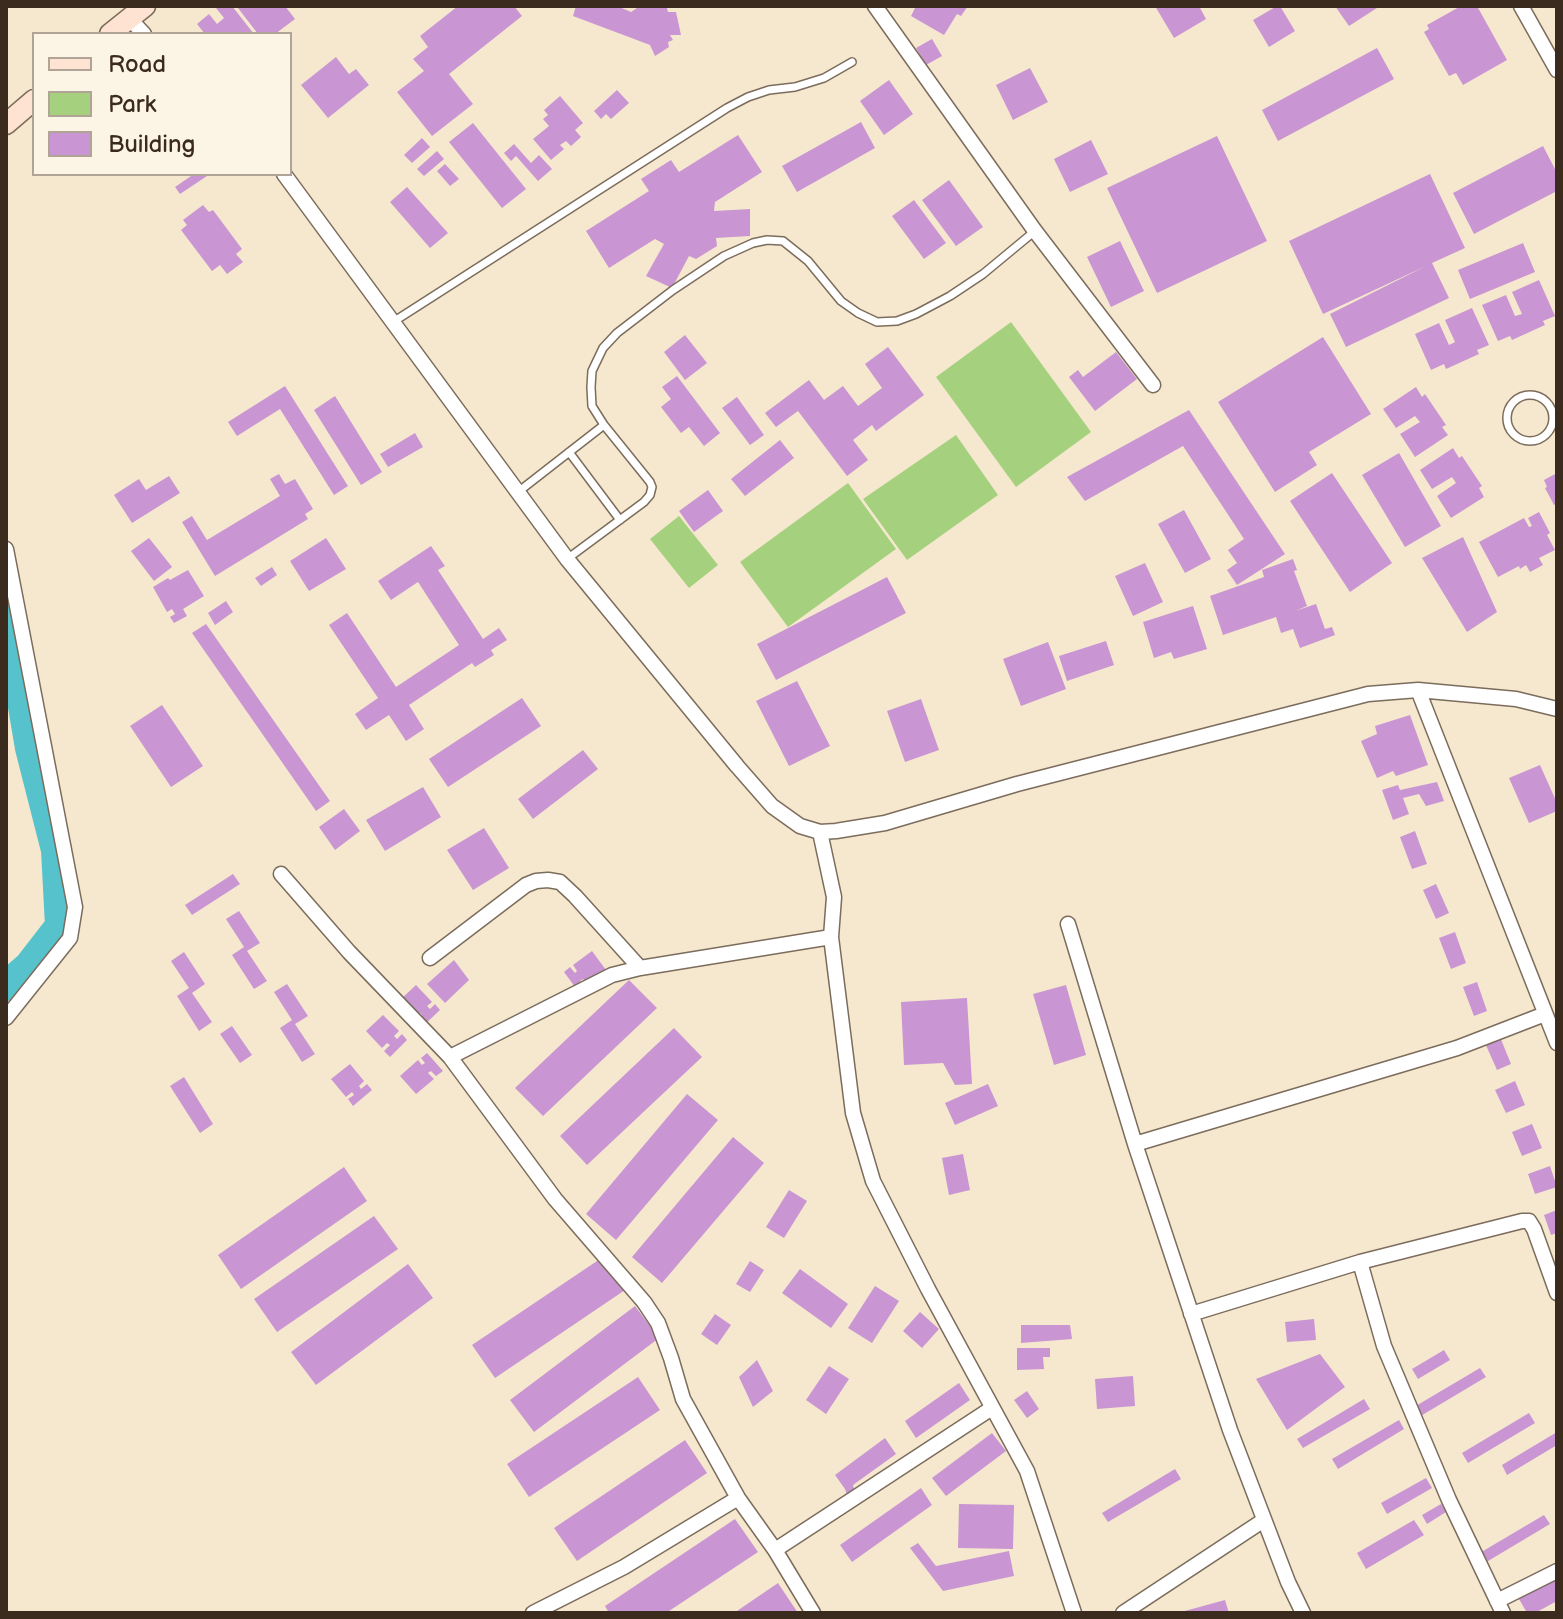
<!DOCTYPE html>
<style>
body{margin:0}
#map{position:relative;width:1563px;height:1619px;overflow:hidden;background:#f5e8ce;font-family:"Balsamiq Sans",sans-serif}
canvas{display:block}
.frame{position:absolute;inset:0;border:8px solid #3b2a1e;pointer-events:none}
.legend{position:absolute;left:32px;top:32px;width:260px;height:144px;box-sizing:border-box;background:#fcf5e5;border:2px solid #afa495;margin:0;padding:10px 14px;list-style:none;font-size:24px;color:#3b2a1e}
.legend li{display:flex;align-items:center;gap:16px;height:40px}
.legend b{width:40px;border:2px solid #afa495}
</style>
<div id="map">
<canvas width="1563" height="1619"></canvas>
<div class="frame"></div>
<ul class="legend">
<li><b style="height:10px;background:#fee3d2"></b>Road</li>
<li><b style="height:22px;background:#a5d17e"></b>Park</li>
<li><b style="height:22px;background:#c996d3"></b>Building</li>
</ul>
</div>
<script>
const context = document.querySelector('canvas').getContext('2d');
context.lineJoin = 'round';
function paint(path, color) { context.fillStyle = color; context.fill(path, 'evenodd'); }
const poly = rows => new Path2D(rows.map(r => 'M' + r).join(''));
function trace(path, color, width, dash) { context.strokeStyle = color; context.lineWidth = width; context.lineCap = dash ? 'butt' : 'round'; context.setLineDash(dash || []); context.stroke(path); }
const green = poly([
 [1011,322,1091,432,1016,487,936,377],
 [956,435,998,495,907,560,863,499],
 [848,483,896,549,788,627,740,562],
 [679,516,718,565,689,588,650,539]
]);
const river = poly([
 [6,606,30,748,56,850,60,926,29,966,6,986]
]);
const building = poly([
 [219,6,232,6,254,34,205,34,197,24,209,14,217,24,224,18,216,8],
 [241,6,285,6,295,19,275,34,258,34,238,8],
 [458,6,514,6,522,16,449,74,473,104,432,136,397,92,424,71,413,59,428,47,420,36],
 [576,6,617,6,631,12,640,6,662,6,667,8,668,12,676,12,681,35,670,35,673,40,668,42,669,47,655,56,650,45,573,16],
 [916,6,968,6,961,16,957,14,944,35,911,16],
 [1155,6,1199,6,1206,19,1174,38],
 [1277,6,1280,6,1295,31,1269,47,1253,20],
 [1335,6,1375,6,1377,8,1349,26],
 [1461,6,1477,6,1507,60,1463,85,1456,73,1449,76,1424,32,1429,29,1427,25],
 [932,39,942,56,926,65,916,48],
 [1377,48,1394,79,1278,141,1262,110],
 [336,57,349,74,356,69,369,85,328,118,301,85],
 [1030,68,1048,102,1013,120,996,85],
 [889,80,913,114,884,135,860,101],
 [617,90,629,103,611,119,606,114,601,119,594,111],
 [560,96,583,123,575,130,581,137,571,146,566,141,560,145,564,149,551,160,533,139,549,126,543,119,548,115,544,110],
 [861,122,875,148,797,192,782,166],
 [473,123,526,189,502,208,449,142],
 [738,135,762,172,715,202,714,211,750,209,750,236,716,238,717,246,696,259,689,256,672,288,646,276,664,244,655,239,609,268,586,231,649,191,641,179,671,160,679,172],
 [1217,136,1267,241,1157,293,1107,188],
 [422,138,430,147,412,163,404,155],
 [1091,140,1108,174,1070,192,1054,159],
 [514,144,531,163,539,155,552,169,538,181,516,156,511,161,504,153],
 [1543,146,1557,173,1557,191,1474,234,1453,193],
 [437,151,444,159,424,176,417,169],
 [445,164,459,179,450,186,437,171],
 [194,174,210,174,180,194,175,187],
 [1430,174,1465,248,1432,263,1449,298,1346,347,1330,314,1426,266,1323,314,1289,241],
 [949,180,983,227,956,246,922,200],
 [407,187,448,233,430,248,390,202],
 [914,200,946,243,924,259,892,216],
 [203,205,209,212,213,210,242,249,236,254,243,262,227,274,220,265,212,271,181,230,187,225,183,220],
 [1120,241,1144,291,1111,307,1087,257],
 [1523,243,1535,272,1470,299,1458,270],
 [1539,280,1555,316,1543,321,1545,325,1512,340,1510,336,1498,341,1482,305,1506,295,1515,316,1522,314,1512,292],
 [1472,308,1489,345,1477,350,1479,354,1446,369,1444,364,1431,370,1415,334,1439,323,1449,345,1455,342,1445,320],
 [685,335,707,363,685,380,664,352],
 [1323,337,1371,414,1309,452,1317,465,1275,492,1218,402],
 [888,347,924,395,876,431,872,425,853,440,868,460,847,476,798,411,776,427,765,413,809,380,824,400,843,386,858,406,882,388,865,364],
 [1116,352,1137,379,1095,411,1069,377,1078,370,1083,377],
 [677,376,720,433,704,446,689,427,681,433,661,407,671,399,662,387],
 [285,386,348,486,334,495,280,409,237,436,228,422],
 [1416,387,1422,397,1425,394,1446,425,1442,427,1448,435,1415,457,1400,434,1420,422,1415,416,1396,428,1383,409],
 [335,396,382,472,361,485,314,410],
 [737,397,764,435,750,445,722,408],
 [1189,410,1285,554,1237,585,1227,570,1237,563,1228,550,1244,539,1183,446,1085,501,1067,477],
 [415,433,423,447,388,467,380,454],
 [780,440,794,458,745,496,731,479],
 [1453,448,1459,458,1462,456,1482,486,1479,488,1484,497,1451,518,1437,496,1456,483,1452,477,1432,489,1420,470],
 [1399,453,1441,526,1405,547,1362,475],
 [1332,473,1392,563,1350,592,1290,501],
 [1557,473,1557,503,1554,505,1545,488,1547,487,1544,480],
 [279,474,285,484,295,479,313,509,305,514,308,519,215,576,182,522,192,516,207,540,280,496,270,479],
 [169,476,180,493,132,523,114,495,139,479,146,490],
 [708,490,723,511,694,532,679,511],
 [1184,510,1211,559,1185,573,1158,524],
 [1539,512,1550,533,1547,535,1555,550,1539,558,1543,565,1530,572,1526,565,1520,569,1519,566,1498,577,1479,542,1524,518,1529,527,1532,526,1528,518],
 [1463,537,1497,612,1467,632,1422,558],
 [149,538,172,567,154,581,131,551],
 [326,538,346,569,309,591,290,561],
 [431,546,445,566,438,570,483,639,499,628,507,640,491,650,494,655,475,667,472,663,409,705,424,729,406,741,389,715,366,730,355,714,378,698,329,625,347,613,396,687,459,645,418,582,391,600,378,581],
 [1293,559,1297,570,1294,571,1307,606,1295,611,1316,604,1325,629,1332,627,1335,635,1300,648,1293,629,1281,633,1276,617,1223,635,1210,596,1264,577,1262,570],
 [1145,563,1163,602,1133,616,1115,576],
 [272,567,277,575,261,586,255,578],
 [188,570,204,596,183,609,187,616,174,623,170,617,175,614,172,609,167,612,153,587,168,578,170,580],
 [887,577,906,613,776,680,757,644],
 [226,601,233,612,215,625,208,613],
 [1193,606,1207,649,1174,659,1171,652,1154,658,1143,622],
 [206,624,330,801,316,811,192,633],
 [1106,641,1114,665,1067,681,1059,656],
 [1048,642,1066,689,1021,706,1003,659],
 [797,681,830,746,789,766,756,701],
 [522,698,541,726,448,787,429,759],
 [921,699,939,750,905,762,887,711],
 [162,705,203,766,171,787,130,726],
 [1410,715,1428,765,1396,776,1393,771,1377,778,1361,741,1377,734,1375,726],
 [583,750,598,769,533,819,518,799],
 [1540,765,1557,803,1557,811,1529,823,1509,778],
 [1437,782,1444,801,1426,806,1419,794,1403,798,1409,814,1393,820,1382,790,1398,785,1400,790],
 [423,787,441,817,385,851,366,820],
 [344,809,360,831,335,850,319,827],
 [484,828,509,868,473,890,447,850],
 [1415,831,1427,864,1412,869,1400,837],
 [233,874,240,884,192,915,185,905],
 [1436,884,1449,913,1436,919,1423,890],
 [239,911,260,943,247,951,267,981,254,989,232,955,244,947,226,919],
 [1455,932,1466,963,1451,969,1439,938],
 [592,951,606,970,587,984,583,979,580,981,584,987,578,991,564,972,570,967,575,973,577,971,573,965],
 [184,952,205,984,192,993,212,1022,199,1031,177,996,189,988,171,961],
 [454,960,469,980,445,1003,427,984],
 [629,980,657,1008,543,1116,515,1088],
 [1477,982,1487,1011,1474,1016,1463,987],
 [287,984,308,1016,295,1024,315,1054,302,1062,280,1028,292,1020,274,992],
 [416,985,432,1002,427,1006,430,1009,435,1004,440,1010,422,1027,417,1021,422,1015,420,1013,414,1018,399,1001],
 [1066,985,1086,1055,1054,1065,1033,994],
 [967,998,972,1084,955,1085,943,1063,904,1065,901,1002],
 [383,1015,399,1031,394,1036,397,1039,402,1034,407,1040,390,1057,384,1051,390,1045,387,1043,382,1048,366,1031],
 [232,1026,252,1055,240,1063,220,1034],
 [674,1028,702,1057,587,1165,560,1136],
 [1500,1037,1511,1064,1497,1070,1485,1043],
 [427,1053,443,1071,436,1076,431,1071,428,1073,434,1079,416,1094,400,1076,418,1060,422,1065,425,1063,421,1058],
 [350,1064,364,1081,359,1086,361,1089,367,1084,372,1090,353,1106,348,1099,354,1095,352,1092,346,1097,331,1079],
 [184,1077,213,1124,200,1133,170,1086],
 [1515,1081,1525,1105,1506,1113,1495,1090],
 [988,1084,998,1106,955,1125,945,1103],
 [687,1094,718,1120,616,1240,586,1214],
 [1532,1124,1542,1148,1522,1156,1512,1132],
 [733,1137,764,1163,662,1283,632,1257],
 [963,1154,970,1190,949,1195,942,1158],
 [1550,1166,1557,1187,1535,1194,1528,1174],
 [344,1167,367,1201,241,1289,218,1255],
 [789,1190,807,1201,784,1238,766,1227],
 [1557,1210,1557,1233,1551,1235,1544,1215],
 [374,1216,398,1249,277,1332,254,1299],
 [603,1257,625,1290,495,1378,472,1345],
 [750,1261,764,1270,750,1292,736,1284],
 [408,1264,433,1298,316,1385,291,1352],
 [800,1269,848,1304,831,1328,782,1293],
 [875,1286,899,1301,872,1343,848,1328],
 [635,1306,659,1338,534,1432,510,1400],
 [920,1312,939,1329,922,1348,903,1331],
 [715,1314,731,1325,717,1345,701,1334],
 [1314,1319,1316,1340,1287,1342,1285,1322],
 [1021,1325,1070,1325,1072,1339,1021,1343],
 [1017,1348,1050,1348,1050,1357,1043,1357,1044,1369,1017,1370],
 [1444,1350,1450,1360,1418,1379,1412,1369],
 [1320,1354,1345,1387,1287,1430,1256,1379],
 [757,1360,773,1391,753,1407,739,1377],
 [829,1366,849,1379,826,1414,806,1400],
 [1480,1368,1486,1377,1419,1417,1414,1407],
 [1133,1376,1135,1406,1097,1409,1095,1379],
 [638,1377,660,1410,529,1497,507,1464],
 [959,1383,970,1400,916,1438,905,1421],
 [1027,1391,1039,1409,1027,1418,1014,1400],
 [1364,1399,1370,1409,1303,1448,1297,1439],
 [1529,1413,1535,1423,1468,1463,1462,1453],
 [1399,1420,1404,1429,1338,1469,1332,1459],
 [1557,1432,1557,1445,1507,1475,1502,1465],
 [992,1433,1006,1451,946,1496,932,1478],
 [885,1438,896,1454,853,1485,855,1493,848,1498,845,1489,835,1475],
 [685,1440,707,1473,577,1561,554,1528],
 [1175,1469,1181,1479,1108,1522,1102,1513],
 [1426,1478,1432,1488,1387,1514,1381,1503],
 [921,1488,932,1505,852,1562,840,1545],
 [959,1504,1014,1505,1013,1549,958,1548],
 [1441,1504,1446,1512,1427,1524,1422,1515],
 [1544,1515,1550,1524,1483,1564,1478,1554],
 [735,1519,758,1552,666,1613,609,1613,605,1606],
 [1414,1520,1424,1535,1366,1569,1357,1553],
 [918,1543,936,1566,1009,1551,1014,1576,943,1591,910,1548],
 [1557,1577,1557,1601,1535,1613,1527,1613,1519,1599],
 [778,1583,798,1613,734,1613],
 [1225,1600,1229,1613,1181,1613,1181,1612]
]);
const lane = poly([
 [393,322,727,108,748,97,769,90,795,87,824,78,852,62],
 '1507 418a23 23 0 1 1 46 0a23 23 0 1 1-46 0Z',
 [569,452,620,520],
 [518,492,604,425],
 [567,559,644,502,650,495,652,487,650,482,604,425,592,406,591,387,592,371,603,348,617,333,673,290,724,256,753,243,767,240,783,241,808,261,841,301,858,313,877,322,897,321,916,314,950,296,983,274,1035,231]
]);
const street = poly([
 [875,6,1035,231,1153,385],
 [1521,6,1557,70],
 [129,18,144,34],
 [284,174,567,559,737,766,772,806,800,826,820,832,836,831,885,823,1017,784,1368,694,1418,690,1516,699,1557,709],
 [6,549,75,907,70,938,6,1018],
 [1418,690,1557,1043],
 [820,832,834,897,831,937,853,1113,873,1181,928,1289,1027,1471,1074,1613],
 [281,874,349,952,450,1057,555,1199,644,1302,658,1323,671,1358,683,1399,738,1498,775,1550,813,1613],
 [1068,924,1135,1144,1457,1048,1545,1014],
 [430,958,526,885,536,881,548,880,560,882,575,896,640,968],
 [450,1057,612,975,640,968,831,937],
 [1135,1144,1230,1430,1288,1582,1303,1613],
 [1360,1262,1384,1346,1449,1500,1503,1613],
 [1191,1314,1360,1262,1522,1221,1529,1221,1534,1229,1557,1293],
 [775,1550,992,1408],
 [1497,1601,1557,1571],
 [533,1613,624,1567,738,1498],
 [1123,1613,1264,1520]
]);
const secondary = poly([
 [110,34,145,6],
 [6,124,34,100]
]);
paint(green, '#a5d17e');
trace(river, '#55c2cc', 30);
paint(building, '#c996d3');
trace(lane, '#7c6c5c', 10);
trace(street, '#7c6c5c', 17);
trace(secondary, '#7c6c5c', 23);
trace(lane, '#fff', 7);
trace(street, '#fff', 14);
trace(secondary, '#fee3d2', 20);
</script>
